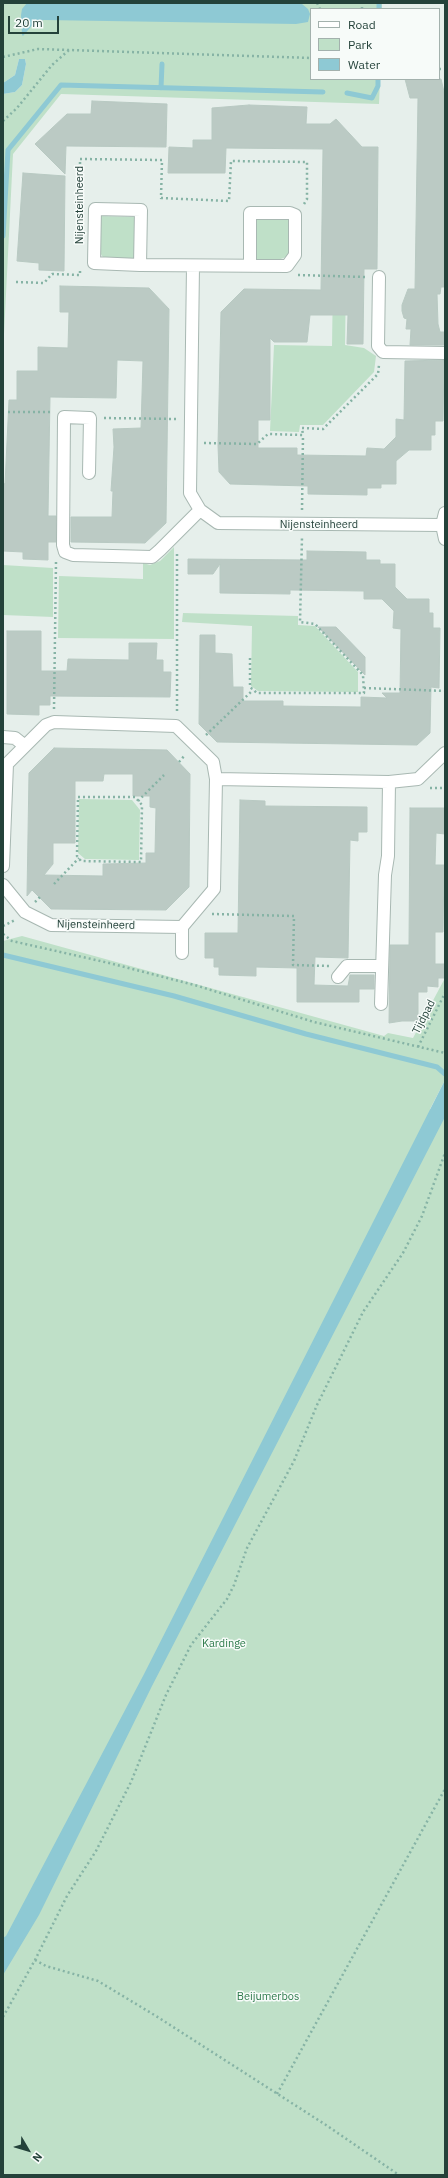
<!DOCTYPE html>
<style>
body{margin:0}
#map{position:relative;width:448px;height:2178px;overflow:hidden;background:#e6efeb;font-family:"IBM Plex Sans",sans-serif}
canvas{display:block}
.frame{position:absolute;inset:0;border:4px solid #24423a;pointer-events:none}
.legend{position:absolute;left:310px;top:8px;width:130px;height:72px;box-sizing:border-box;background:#f7fbf9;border:1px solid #a3b1ad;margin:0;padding:5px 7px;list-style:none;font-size:12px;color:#24423a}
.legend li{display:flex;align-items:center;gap:8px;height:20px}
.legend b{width:20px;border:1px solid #a3b1ad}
.north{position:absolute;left:8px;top:2130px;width:40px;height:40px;-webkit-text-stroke:3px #f7fbf9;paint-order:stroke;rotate:128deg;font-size:11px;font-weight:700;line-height:16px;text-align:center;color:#24423a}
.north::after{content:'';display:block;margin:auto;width:14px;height:18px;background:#24423a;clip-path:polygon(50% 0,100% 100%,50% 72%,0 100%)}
.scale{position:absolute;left:8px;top:16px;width:51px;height:18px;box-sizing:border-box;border:2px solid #24423a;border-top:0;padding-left:5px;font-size:12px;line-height:14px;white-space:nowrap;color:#24423a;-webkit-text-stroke:3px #f7fbf9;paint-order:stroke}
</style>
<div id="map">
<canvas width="448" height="2178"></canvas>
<div class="frame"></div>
<ul class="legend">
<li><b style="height:5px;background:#fff"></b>Road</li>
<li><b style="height:11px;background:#bfe0c8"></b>Park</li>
<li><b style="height:11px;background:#8ec9d4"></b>Water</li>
</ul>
<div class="north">N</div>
<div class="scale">20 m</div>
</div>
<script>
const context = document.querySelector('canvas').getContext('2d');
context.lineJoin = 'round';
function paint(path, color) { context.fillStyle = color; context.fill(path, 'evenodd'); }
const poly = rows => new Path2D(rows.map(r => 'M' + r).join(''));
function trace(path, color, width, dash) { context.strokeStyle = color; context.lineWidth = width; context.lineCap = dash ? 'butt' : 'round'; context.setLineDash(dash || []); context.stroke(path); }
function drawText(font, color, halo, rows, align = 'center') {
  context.font = font + ' "IBM Plex Sans",sans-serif'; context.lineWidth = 3; context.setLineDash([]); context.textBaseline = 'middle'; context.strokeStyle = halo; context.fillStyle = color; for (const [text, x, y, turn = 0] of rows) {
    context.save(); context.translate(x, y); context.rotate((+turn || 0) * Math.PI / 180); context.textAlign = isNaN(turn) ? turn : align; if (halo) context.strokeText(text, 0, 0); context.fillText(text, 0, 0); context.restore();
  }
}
const green = poly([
 [3,3,382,3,382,9,311,9,311,79,380,79,379,104,61,94,13,154,3,354,3,94,15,92,22,85,26,64,25,59,19,59,15,75,3,83],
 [100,216,135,217,135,260,106,260,102,256,100,252],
 [255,218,290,219,290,251,286,257,278,260,255,259],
 [333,279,346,279,345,345,364,348,376,356,374,372,323,425,300,425,299,432,270,431,274,345,332,346],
 [174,547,174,639,58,638,59,576,143,579,143,563,150,565,160,561],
 [3,565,53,568,53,617,3,615],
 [183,613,298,616,298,625,315,626,358,672,358,692,258,691,251,686,252,626,182,622],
 [79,799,132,800,140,810,139,860,85,859,78,853],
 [22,936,384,1036,388,1033,413,1038,445,978,445,1080,430,1109,445,1113,445,2175,3,2175,3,941]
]);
const water = poly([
 [27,3,282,3,302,4,308,9,310,14,308,22,296,24,44,20,34,23,23,36,22,35,21,15,22,9],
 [19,59,25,59,26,64,22,85,15,92,3,94,3,83,15,75],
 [445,1080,445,1117,152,1686,39,1915,3,1975,3,1938,6,1936,143,1676]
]);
const stream = poly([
 [379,9,379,3],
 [161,88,162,64],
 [347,93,372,98,378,86,378,79],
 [3,236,8,150,61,85,323,92],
 [3,955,174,996,306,1034,437,1067,445,1074]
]);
const building = poly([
 [405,79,441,79,445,96,445,271,444,287,441,287,440,294,437,294,438,324,440,332,444,332,444,345,410,345,411,329,406,329,407,319,404,318,402,311,402,305,408,289,415,289,418,98,410,98,405,79],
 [92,101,167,104,166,147,66,146,65,174,35,144,67,114,91,114,92,101],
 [249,105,307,107,306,124,330,124,336,119,362,147,378,147,377,269,364,269,363,344,347,344,348,315,310,315,307,342,274,342,270,338,270,420,258,420,258,448,297,448,297,455,366,456,367,448,384,449,396,437,396,419,404,420,405,361,444,360,443,421,435,421,435,435,431,435,431,450,409,450,396,461,396,484,381,484,381,488,367,488,367,495,308,494,308,486,230,484,219,472,218,445,221,312,244,289,321,290,323,149,226,148,225,173,168,173,169,147,193,148,193,140,212,140,212,108,249,105],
 [23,173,65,176,64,271,39,270,39,263,17,261,23,173],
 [60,286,149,288,169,309,166,523,145,543,71,542,71,517,112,517,113,491,111,491,114,447,113,429,141,428,143,361,117,360,116,398,50,397,48,516,56,516,56,542,48,542,48,560,23,559,23,552,3,551,3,483,5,484,9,400,17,400,17,371,38,371,38,347,68,348,69,312,60,312,60,286],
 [307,551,366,552,366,560,380,560,380,564,395,564,395,587,407,599,429,599,429,613,433,613,433,628,440,628,439,688,431,687,430,733,417,745,217,742,199,724,200,635,215,635,215,653,232,654,233,687,243,687,243,701,283,701,283,706,361,707,361,697,387,698,382,693,400,693,401,629,393,628,394,611,382,599,364,599,364,591,290,590,290,594,220,593,220,564,213,574,188,574,188,559,307,560,307,551],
 [318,627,336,627,365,657,365,675,318,627],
 [7,631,41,631,41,671,67,671,68,659,129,660,129,643,157,643,156,660,163,660,163,672,171,672,170,697,50,696,50,705,39,705,39,715,7,714,7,631],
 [54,748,167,750,190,774,189,887,166,910,51,909,32,890,27,896,29,773,54,748],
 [104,774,133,774,133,796,150,796,150,807,156,808,155,853,146,853,146,863,103,864,103,876,44,875,53,864,53,843,75,843,75,781,103,781,104,774],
 [240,800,265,801,265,806,367,807,367,832,358,832,358,841,350,840,348,958,315,957,314,985,348,986,350,975,374,975,374,989,359,989,359,1002,297,1002,297,968,256,967,256,976,219,975,219,967,214,967,214,958,205,958,205,933,238,933,240,800],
 [410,808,445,808,445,834,436,833,435,865,444,865,443,932,435,932,435,964,445,964,445,978,438,978,438,987,427,986,427,992,418,992,418,1021,402,1021,389,1023,390,945,409,945,410,808]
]);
const path = poly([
 [317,3,320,9],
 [362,9,362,3],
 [3,57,38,49,311,58],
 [439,69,445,69],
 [3,121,17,108,52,65,69,50],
 [80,204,80,159,162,160,161,198,229,201,231,161,307,162,307,199,304,204],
 [298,275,365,277],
 [16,282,44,283,52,274,80,275,80,268],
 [8,412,51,412],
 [104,418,177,419],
 [204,443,257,444,268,434,303,435,302,428,323,429,378,374,379,365],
 [302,510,303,435],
 [250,658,250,687,257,693,364,693,363,675,315,624,300,622,302,537],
 [364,688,445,691],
 [54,709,56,562],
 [177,711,177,552],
 [206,735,253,690],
 [179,762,185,755],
 [430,788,445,788],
 [78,797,135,797,142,805,141,862,81,861,77,856,78,797],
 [138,801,164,775],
 [54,884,79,858],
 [35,902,40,897],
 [212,914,294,916,293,965,329,966],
 [3,926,15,920],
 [3,934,12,941,109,963,198,986,314,1022,445,1053],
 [418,1047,445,993],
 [35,1960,46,1966,98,1981,156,2016,326,2125,399,2175],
 [3,2017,35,1960,67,1896,96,1851,131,1782,166,1695,191,1645,227,1599,234,1585,247,1548,294,1461,317,1405,363,1312,403,1253,422,1216,445,1153],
 [277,2094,445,1789]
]);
const minor = poly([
 [140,265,141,210,95,209,94,263,140,265,287,266,295,255,295,215,290,213,250,213,250,265],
 [193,266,190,493,200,510,218,523,442,525],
 [379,277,378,346,383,352,445,353],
 [89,473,90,418,64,417,63,545,65,552,73,555,152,557,160,550,200,510],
 [445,513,442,525,445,539],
 [3,737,15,738,25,746],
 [216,779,389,782,418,779,445,753],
 [3,866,7,764,46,725,54,722,176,726,213,762,216,779,214,889,182,927,51,925,25,912,3,885],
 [182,953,182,927],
 [338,977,347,966,382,966],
 [381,1004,385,875,388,856,389,782]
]);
const streetNames = [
 ["Nijensteinheerd",80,205,-90],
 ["Nijensteinheerd",319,525],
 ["Nijensteinheerd",96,925,1],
 ["Tijdpad",424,1017,-63]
];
const parkNames = [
 ["Kardinge",224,1644],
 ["Beijumerbos",268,1997]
];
paint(green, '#bfe0c8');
paint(water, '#8ec9d4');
trace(stream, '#8ec9d4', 5);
paint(building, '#bbcac4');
trace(building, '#b8c9c2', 1);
trace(minor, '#a8b8b2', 14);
trace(path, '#86b3a5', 2.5, [2, 3]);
trace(minor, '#fff', 12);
drawText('11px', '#24423a', '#f7fbf9', streetNames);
drawText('11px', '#2d7a4b', '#f7fbf9', parkNames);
</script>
